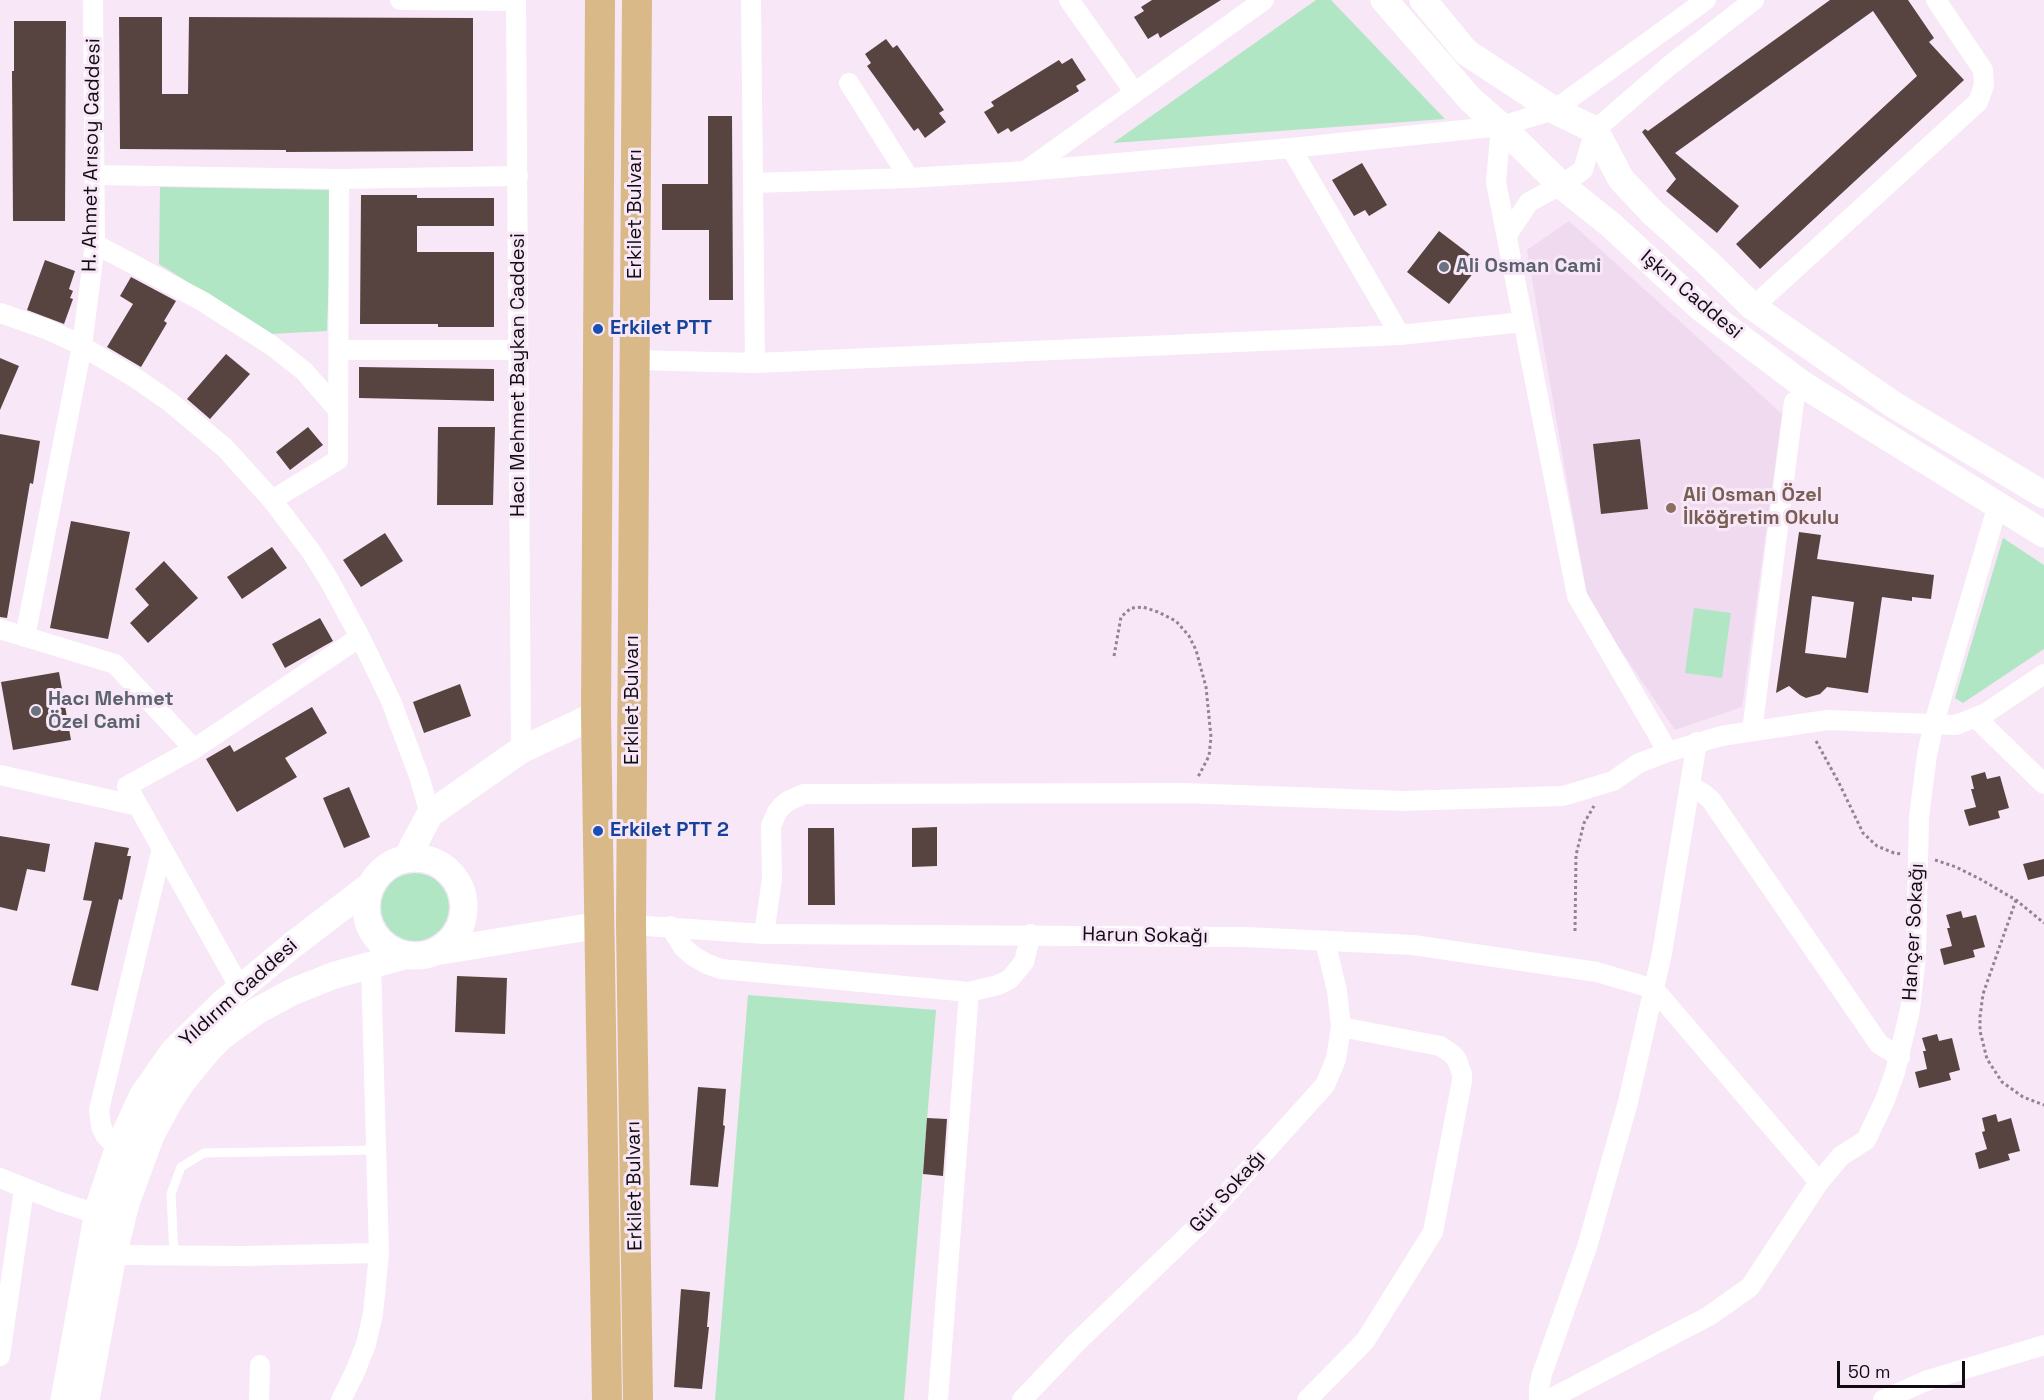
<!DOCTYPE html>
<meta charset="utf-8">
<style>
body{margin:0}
#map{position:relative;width:2044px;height:1400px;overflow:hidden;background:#f7e7f7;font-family:"Space Grotesk",sans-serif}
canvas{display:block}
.scale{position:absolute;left:1837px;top:1361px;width:128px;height:27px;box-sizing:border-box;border:3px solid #110c11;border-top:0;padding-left:8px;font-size:18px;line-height:21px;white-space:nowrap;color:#110c11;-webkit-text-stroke:4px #f7e7f7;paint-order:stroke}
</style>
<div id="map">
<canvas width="2044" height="1400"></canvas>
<div class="scale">50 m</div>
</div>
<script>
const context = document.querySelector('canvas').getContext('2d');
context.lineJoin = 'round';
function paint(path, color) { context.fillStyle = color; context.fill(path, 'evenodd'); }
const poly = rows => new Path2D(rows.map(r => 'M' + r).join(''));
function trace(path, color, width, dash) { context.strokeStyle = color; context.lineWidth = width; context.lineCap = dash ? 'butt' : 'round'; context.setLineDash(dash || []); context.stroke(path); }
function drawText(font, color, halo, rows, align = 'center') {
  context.font = font + ' "Space Grotesk",sans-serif'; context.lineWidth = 6; context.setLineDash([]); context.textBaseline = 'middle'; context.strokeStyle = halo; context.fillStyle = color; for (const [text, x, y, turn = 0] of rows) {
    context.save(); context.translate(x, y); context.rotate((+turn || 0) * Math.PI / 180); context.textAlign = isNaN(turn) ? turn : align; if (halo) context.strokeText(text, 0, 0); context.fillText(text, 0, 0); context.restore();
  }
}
const built = poly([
 [1569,221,1782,414,1742,707,1675,730,1588,602,1527,250]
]);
const green = poly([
 [1316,0,1331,0,1445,119,1113,143],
 [160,187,332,190,327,331,270,334,159,264],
 [2003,538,2044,565,2044,649,1963,703,1955,698],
 [1694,608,1731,613,1722,678,1685,673],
 '381 907a34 34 0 1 1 68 0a34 34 0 1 1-68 0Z',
 [748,995,936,1010,904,1400,715,1400]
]);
const building = poly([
 [1152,0,1221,0,1160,38,1158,33,1148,39,1134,17,1144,11,1141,7],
 [1830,0,1908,0,1934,38,1929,42,1964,80,1760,269,1736,244,1917,76,1873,11,1675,153,1739,206,1717,233,1666,191,1676,179,1642,132,1645,129,1648,131],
 [119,17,162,17,162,94,188,94,189,17,473,18,473,151,286,152,286,150,120,149],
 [14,21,66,21,65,221,13,221,12,71,14,71],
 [886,39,893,48,897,45,944,110,939,113,946,122,925,138,918,128,914,131,867,66,871,63,865,54],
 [1072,58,1086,80,1076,86,1079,91,1011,132,1008,128,998,134,984,112,994,106,991,102,1059,60,1062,64],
 [708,116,732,116,733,300,709,300,709,230,662,230,662,184,708,184],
 [1362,163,1387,205,1369,216,1365,210,1354,216,1332,180],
 [361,195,417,195,417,198,494,198,494,226,417,226,417,252,494,252,494,327,438,327,438,324,360,324],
 [1439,231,1481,263,1449,304,1407,272],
 [45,260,75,271,69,289,73,291,70,298,73,299,64,324,27,310],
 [131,277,176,301,164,321,167,323,141,367,107,347,133,304,120,296],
 [226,354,250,374,210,419,187,399],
 [0,358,19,366,0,410],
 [359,367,494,369,494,401,359,398],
 [308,427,323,445,290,470,276,452],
 [438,427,495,427,493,505,437,505],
 [0,434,40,441,33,484,30,483,7,618,0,617],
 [1640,439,1648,509,1601,514,1593,444],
 [71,521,130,532,108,639,50,628],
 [1799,532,1821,535,1817,559,1934,575,1931,599,1912,597,1912,601,1882,597,1868,693,1827,687,1820,694,1806,698,1800,695,1789,686,1776,693],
 [1812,596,1854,602,1846,658,1805,653],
 [385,533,403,561,361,587,343,560],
 [272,547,287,568,242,599,227,577],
 [164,561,198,598,148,643,130,623,149,605,135,589],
 [320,618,333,641,285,668,272,644],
 [59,672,71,740,13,750,1,682],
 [460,684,471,716,424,733,413,702],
 [312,707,327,733,285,758,297,777,237,812,206,759,230,745,234,752],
 [1985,772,1987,779,2000,776,2009,808,1998,811,2000,818,1969,826,1964,810,1976,807,1971,789,1974,789,1971,776],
 [349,787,370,837,344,848,323,798],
 [937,827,937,866,912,867,912,828],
 [808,828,834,828,835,905,808,905],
 [0,836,50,844,45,872,27,869,17,911,0,907],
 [95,842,129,848,127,856,131,856,122,900,119,899,98,991,71,985,92,901,83,900],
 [2044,859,2044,876,2028,880,2023,864],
 [1961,911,1963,918,1976,915,1985,947,1973,950,1975,957,1944,965,1940,949,1952,946,1947,928,1950,928,1946,915],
 [457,976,507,978,505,1034,455,1032],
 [1937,1034,1939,1041,1952,1038,1960,1070,1949,1073,1951,1080,1919,1088,1915,1072,1927,1069,1923,1051,1926,1051,1922,1038],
 [698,1087,726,1089,723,1125,725,1126,718,1187,690,1185],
 [1996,1114,1998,1122,2011,1118,2020,1151,2008,1154,2010,1160,1979,1169,1975,1153,1987,1149,1982,1132,1985,1131,1982,1118],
 [927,1118,947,1119,943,1176,923,1174],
 [681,1289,710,1292,707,1327,709,1327,702,1389,674,1387]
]);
const path = poly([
 [1114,656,1121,617,1131,608,1143,607,1158,612,1176,621,1189,636,1196,650,1206,687,1211,737,1209,756,1198,777],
 [1816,741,1839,783,1863,833,1877,846,1894,853,1902,854],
 [1935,860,1956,867,1980,879,2016,900,2044,923],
 [2016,900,1983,994,1980,1017,1980,1031,1987,1059,2002,1082,2023,1097,2044,1105],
 [1575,931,1576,855,1584,823,1594,806]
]);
const lane = poly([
 [174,1255,171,1194,181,1167,204,1153,377,1150]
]);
const street = poly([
 [400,0,516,1],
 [516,0,521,750],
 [751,0,755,363],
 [1069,0,1135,93],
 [849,83,909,178],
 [1291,148,1400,335],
 [1027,170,1264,0],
 [94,175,339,179,518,176],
 [754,183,909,178,1026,171,1291,148,1501,126],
 [1507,235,1529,202,1561,185,1583,170,1595,130,1669,66,1754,0],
 [95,244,202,301,271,345,304,371,338,410],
 [1753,307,1978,102,1984,85,1983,70,1936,0],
 [0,313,46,329,75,342,137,379,170,402,225,448,272,500,310,550,329,580,360,637,391,701,419,776,430,814],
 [339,350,519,350],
 [634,360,755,363,1400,335,1523,322],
 [272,500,338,460,339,179],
 [0,629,115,664,194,749],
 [25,637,82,346,95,244,93,0],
 [1975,717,2044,784],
 [1752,731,1794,402],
 [1668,752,1577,596,1496,182,1501,126,1554,110,1706,0],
 [0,775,138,806],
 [1690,786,1704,794,1711,800,1879,1044,1900,1057],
 [631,925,764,934,1246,937,1413,945,1597,972,1654,989,1819,1182],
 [670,926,683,947,693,956,707,964,721,969,969,992],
 [764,934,772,879,771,826,777,812,782,806,788,801,804,794,1184,793,1403,801,1563,796,1613,781,1639,763,1668,752,1721,736,1827,720,1956,725,1986,713,2044,674],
 [240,988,127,786,194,749,360,637],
 [118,1149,105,1135,101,1126,99,1110,162,848],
 [0,1178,60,1202,97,1214],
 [113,1255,241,1256,379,1253],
 [0,1356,24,1189],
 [259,1400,260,1365],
 [341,1400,355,1372,366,1344,373,1314,379,1253,371,964],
 [938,1400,969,992,998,985,1010,979,1024,962,1031,934],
 [1022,1400,1076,1343,1198,1226,1325,1085,1336,1059,1341,1027,1337,991,1325,941],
 [1307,1400,1365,1341,1433,1232,1462,1081,1462,1074,1457,1060,1452,1054,1440,1046,1341,1027],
 [1539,1400,1539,1388,1542,1374,1587,1247,1628,1102,1662,953,1697,742],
 [1548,1400,1709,1316,1750,1287,1819,1182,1841,1156,1866,1140,1885,1100,1895,1072,1910,1010,1916,955,1919,817,1927,755,1934,723,1994,518],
 [1883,1400,1928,1380,2044,1345]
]);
const secondary = poly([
 [1384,0,1471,100,1501,126,1561,185,1611,225,1701,308,1802,384,2044,534],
 [1423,0,1466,52,1554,110,1595,130,1621,179,1652,212,1707,262,1753,307,1894,405,2044,495],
 '366 907a49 49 0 1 1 98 0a49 49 0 1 1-98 0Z',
 [406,859,430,814,521,750,596,715],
 [435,952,600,925],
 [64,1400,99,1206,118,1149,143,1095,173,1052,224,1002,290,947,371,885],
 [86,1400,113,1255,126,1203,151,1135,169,1102,182,1082,209,1049,222,1036,257,1011,292,992,335,975,408,955]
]);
const primary = poly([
 [600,0,596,715,607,1400],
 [637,0,631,925,638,1400]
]);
const markers = [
 [1444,267,6,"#6b7280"],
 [598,329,6,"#1a4fb4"],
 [1671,508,6,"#8d6e63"],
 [36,711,6,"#6b7280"],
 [598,831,6,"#1a4fb4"]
];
const streetNames = [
 ["H. Ahmet Arısoy Caddesi",92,155,-89],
 ["Erkilet Bulvarı",636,214,-90],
 ["Işkın Caddesi",1691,295,40],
 ["Hacı Mehmet Baykan Caddesi",519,375,-90],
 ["Erkilet Bulvarı",633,700,-90],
 ["Hançer Sokağı",1914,932,-87],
 ["Harun Sokağı",1145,936,1],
 ["Yıldırım Caddesi",239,993,-42],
 ["Erkilet Bulvarı",635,1186,-91],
 ["Gür Sokağı",1228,1192,-48]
];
const worshipNames = [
 ["Ali Osman Cami",1456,267],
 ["Hacı Mehmet",48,700],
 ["Özel Cami",48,723]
];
const transitNames = [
 ["Erkilet PTT",610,329],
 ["Erkilet PTT 2",610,831]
];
const educationNames = [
 ["Ali Osman Özel",1683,496],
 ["İlköğretim Okulu",1683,519]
];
paint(built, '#efdaef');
paint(green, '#b1e6c4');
paint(building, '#574441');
trace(path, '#908590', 3, [3, 3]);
trace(lane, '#fff', 9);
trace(street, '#fff', 20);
trace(secondary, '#fff', 27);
trace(primary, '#dab988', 30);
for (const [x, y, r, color] of markers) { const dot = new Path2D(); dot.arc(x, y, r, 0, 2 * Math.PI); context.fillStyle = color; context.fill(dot); trace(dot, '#f7e7f7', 2); }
drawText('20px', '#110c11', '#f7e7f7', streetNames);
drawText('bold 20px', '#5b616d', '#f7e7f7', worshipNames, 'left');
drawText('bold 20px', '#164399', '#f7e7f7', transitNames, 'left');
drawText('bold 20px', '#785e54', '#f7e7f7', educationNames, 'left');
</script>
